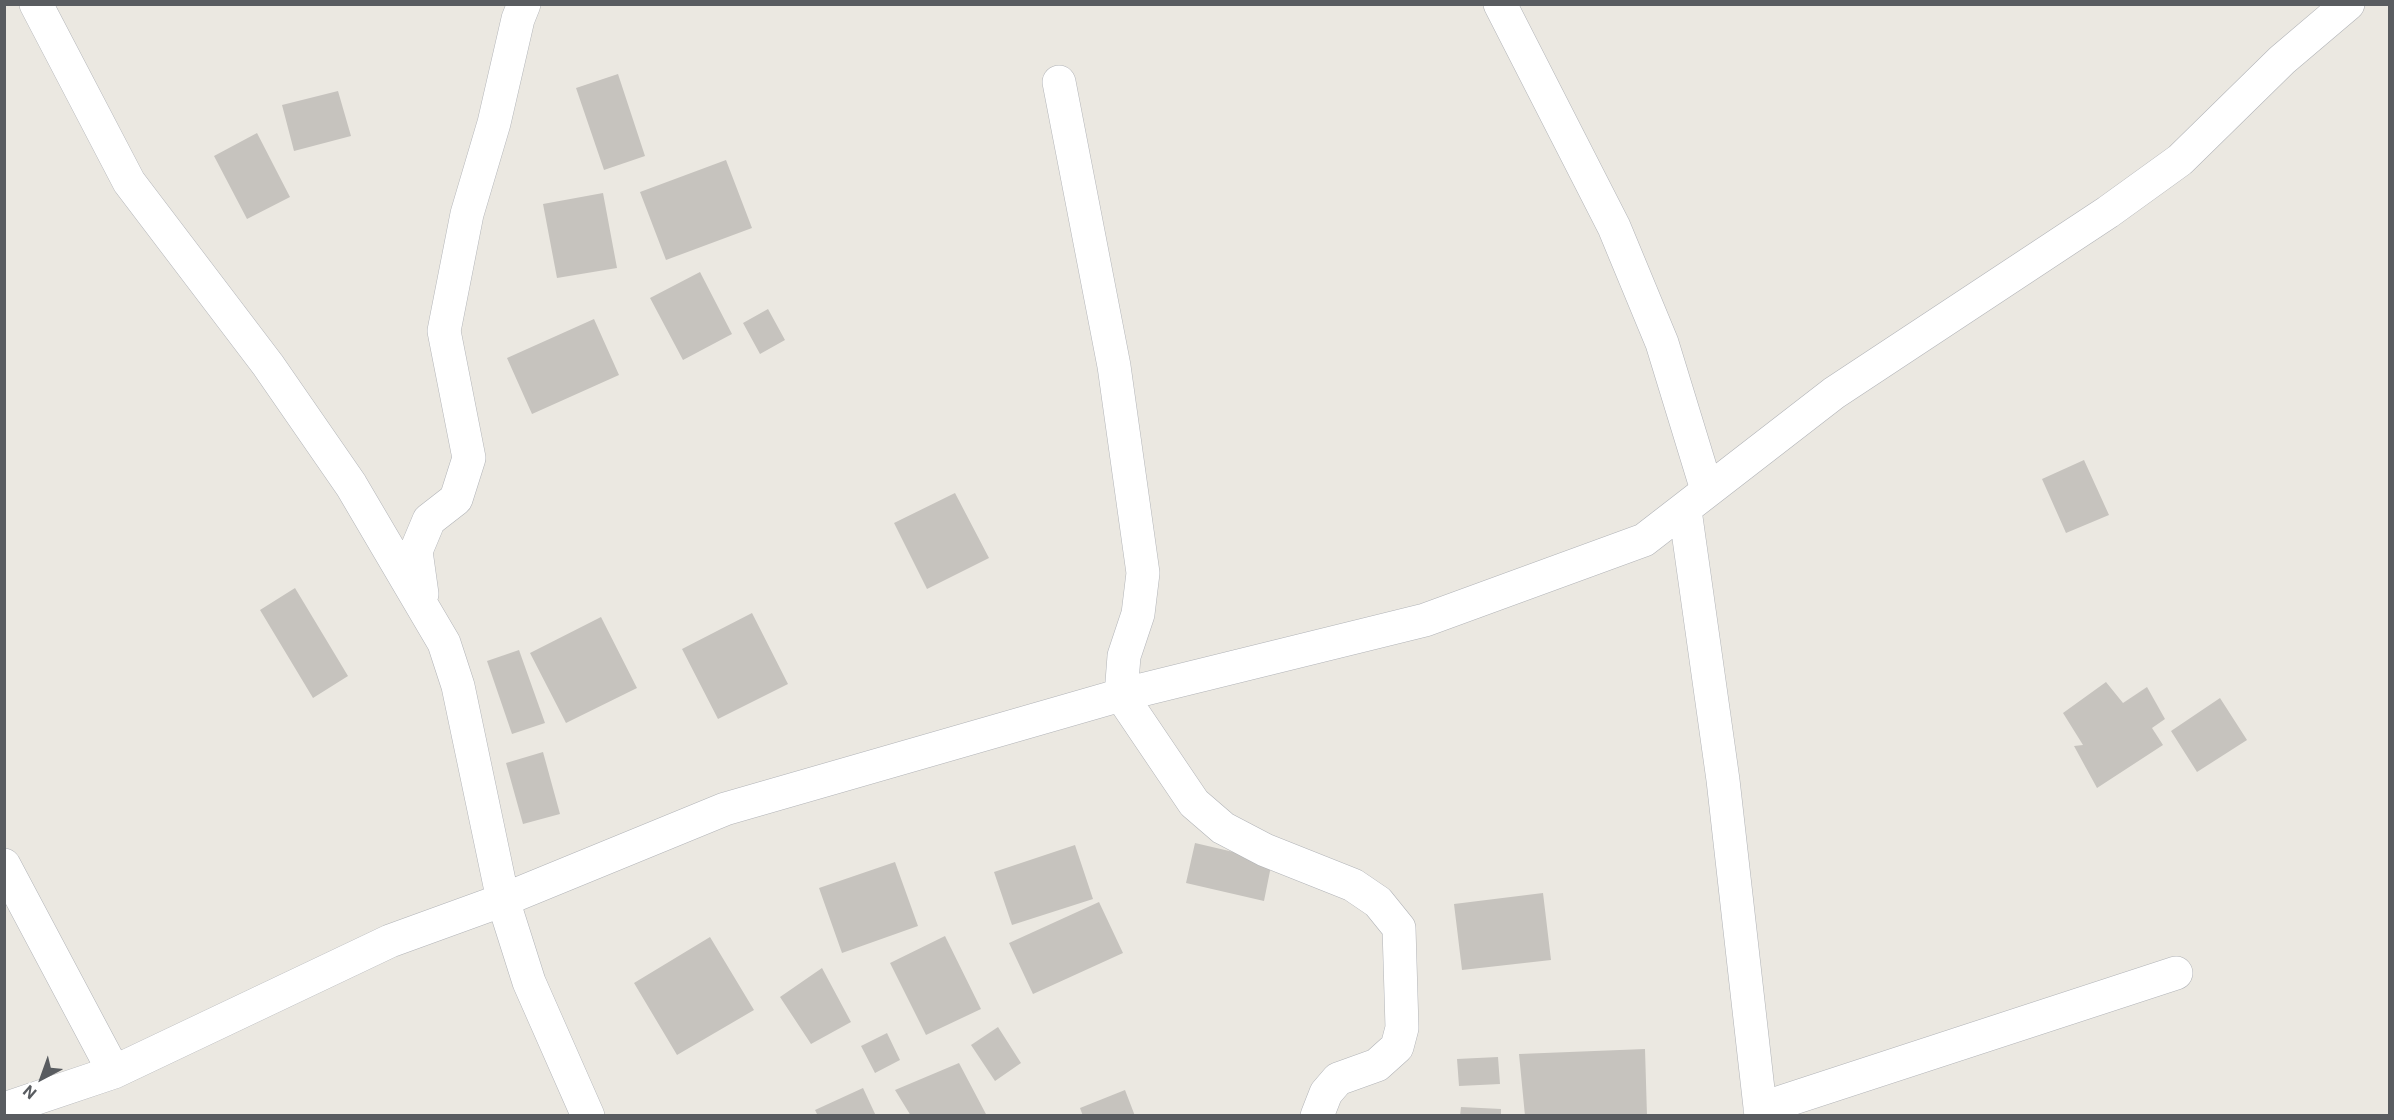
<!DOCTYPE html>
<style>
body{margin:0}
#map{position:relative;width:2394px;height:1120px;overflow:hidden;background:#ebe8e1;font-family:Roboto,sans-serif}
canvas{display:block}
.frame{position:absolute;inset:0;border:6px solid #595c60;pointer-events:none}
.north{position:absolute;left:12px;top:1048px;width:60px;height:60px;-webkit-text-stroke:4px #fff;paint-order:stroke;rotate:221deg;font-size:16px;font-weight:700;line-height:24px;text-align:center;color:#595c60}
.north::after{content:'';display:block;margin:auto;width:21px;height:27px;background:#595c60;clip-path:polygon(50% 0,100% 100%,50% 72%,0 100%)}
</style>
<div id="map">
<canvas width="2394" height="1120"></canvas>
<div class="frame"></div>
<div class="north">N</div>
</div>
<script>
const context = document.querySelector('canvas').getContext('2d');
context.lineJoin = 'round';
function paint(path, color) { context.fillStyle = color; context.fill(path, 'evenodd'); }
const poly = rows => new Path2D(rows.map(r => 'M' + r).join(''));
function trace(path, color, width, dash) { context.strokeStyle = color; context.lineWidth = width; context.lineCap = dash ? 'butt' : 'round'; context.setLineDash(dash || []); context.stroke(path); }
const building = poly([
 [618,74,645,156,604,170,576,88],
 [338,91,351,136,294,151,282,105],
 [257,133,290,197,247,219,214,156],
 [726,160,752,228,666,260,640,192],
 [603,193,617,268,557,278,543,204],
 [700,272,732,334,683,360,650,298],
 [768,309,785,340,760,354,743,323],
 [594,319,619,375,532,414,507,358],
 [2084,460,2109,515,2066,533,2042,479],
 [955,493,989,558,927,589,894,523],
 [295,588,348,676,313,698,260,610],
 [752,613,788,684,718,719,682,649],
 [601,617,637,688,566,723,530,653],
 [519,650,545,723,512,734,487,661],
 [2106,682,2123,703,2147,687,2165,719,2152,728,2163,745,2097,788,2074,746,2083,745,2063,713],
 [2220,698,2247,740,2197,772,2171,731],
 [543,752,560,814,523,824,506,763],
 [1195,843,1272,861,1264,901,1186,883],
 [1075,845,1093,899,1012,925,994,872],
 [895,862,918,926,842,953,819,888],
 [1543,893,1551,960,1462,970,1454,904],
 [1099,902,1123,953,1033,994,1009,943],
 [945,936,981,1009,926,1035,890,963],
 [710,937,754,1010,677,1055,634,983],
 [822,968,851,1022,811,1044,780,997],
 [998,1027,1021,1063,995,1081,971,1045],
 [887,1033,900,1060,875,1073,861,1046],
 [1645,1049,1647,1116,1525,1116,1519,1054],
 [1498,1057,1500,1084,1459,1086,1457,1059],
 [959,1063,987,1116,911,1116,895,1090],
 [863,1088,876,1116,818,1116,815,1110],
 [1125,1090,1135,1116,1083,1116,1080,1108],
 [1461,1107,1501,1109,1501,1116,1460,1116]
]);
const minor = poly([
 [36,4,129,182,268,365,351,485,444,643,458,686,503,900,529,982,588,1116],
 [1500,4,1614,227,1662,343,1707,490],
 [1059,82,1114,366,1143,573,1138,614,1124,656,1121,695,1194,803,1223,828,1265,850,1353,885,1378,902,1399,928,1402,1028,1397,1047,1377,1065,1338,1079,1326,1093,1317,1116],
 [1685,510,1723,780,1761,1116],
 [422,594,416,551,429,520,456,499,469,458,444,331,467,214,494,123,518,19,524,4],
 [4,865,114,1072],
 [4,1109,114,1072,390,941,503,900,725,809,1121,695,1425,620,1644,540,1834,393,2108,212,2180,160,2282,60,2348,4],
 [1760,1109,2176,973]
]);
paint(building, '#c6c3be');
trace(minor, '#b1b3b7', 34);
trace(minor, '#fff', 33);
</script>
